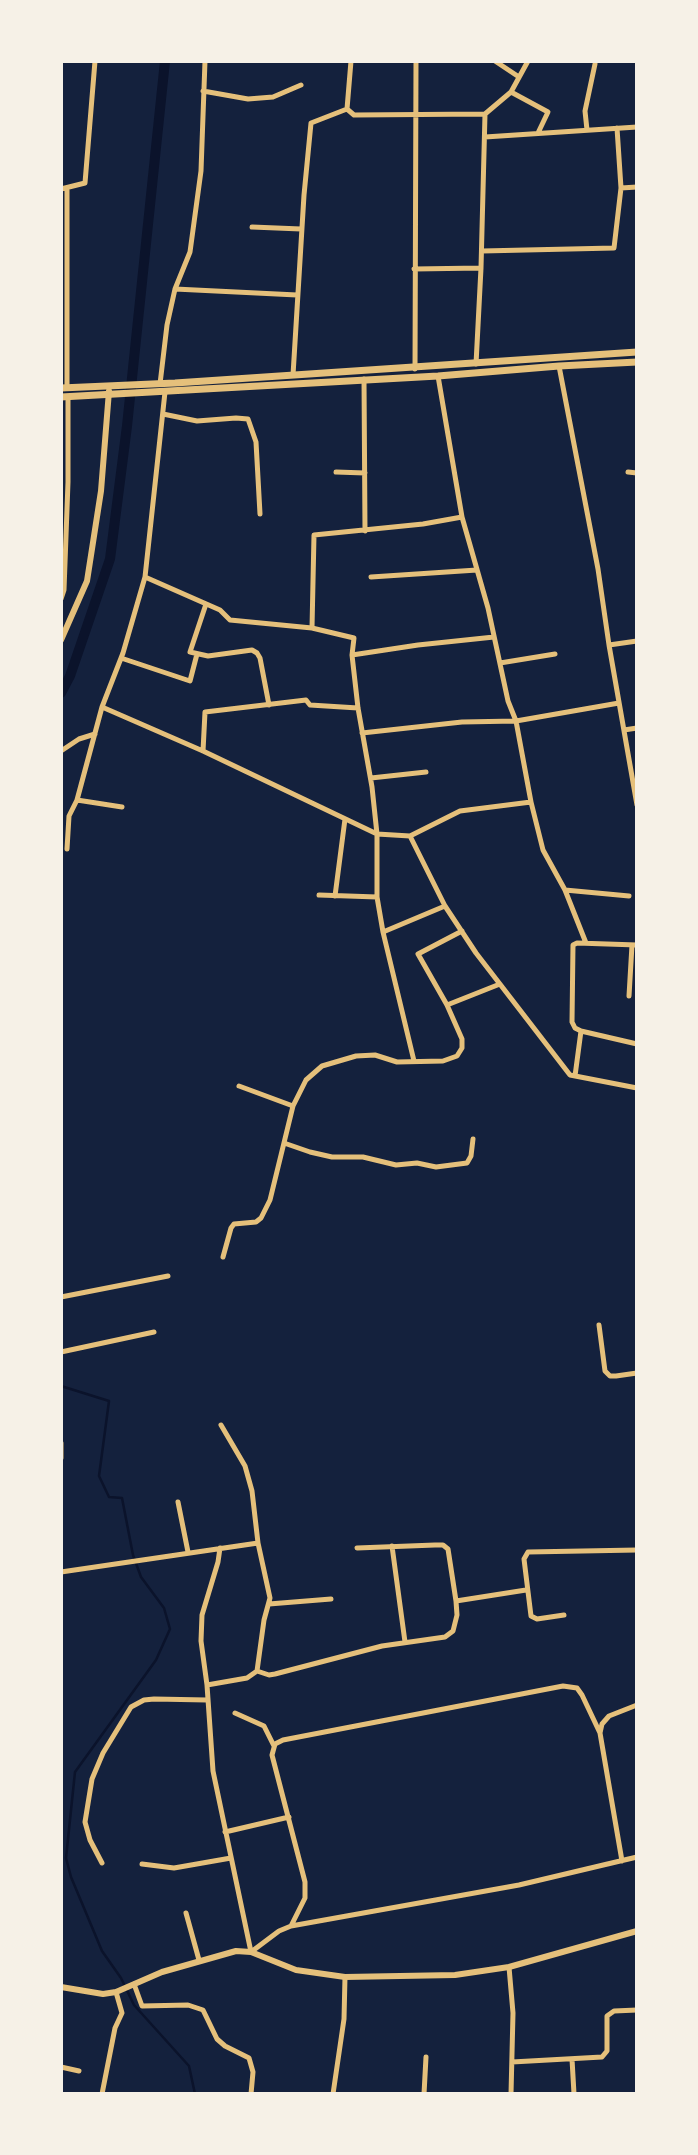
<!DOCTYPE html>
<style>
body{margin:0}
#map{position:relative;width:698px;height:2155px;overflow:hidden;background:#14213d;font-family:Signika,sans-serif}
canvas{display:block}
.frame{position:absolute;inset:0;border:63px solid #f6f1e7;pointer-events:none}
</style>
<div id="map">
<canvas width="698" height="2155"></canvas>
<div class="frame"></div>
</div>
<script>
const context = document.querySelector('canvas').getContext('2d');
context.lineJoin = 'round';
const poly = rows => new Path2D(rows.map(r => 'M' + r).join(''));
function trace(path, color, width, dash) { context.strokeStyle = color; context.lineWidth = width; context.lineCap = dash ? 'butt' : 'round'; context.setLineDash(dash || []); context.stroke(path); }
const stream = poly([
 [61,1386,109,1401,99,1476,109,1497,122,1498,133,1555,141,1577,164,1608,170,1629,156,1660,75,1772,66,1858,71,1877,102,1951,121,1978,134,2005,189,2066,195,2094]
]);
const canal = poly([
 [61,693,70,676,110,559,127,426,165,61]
]);
const minor = poly([
 [351,61,347,109,354,115,485,114],
 [495,61,519,77],
 [203,91,248,99,273,97,301,85],
 [511,92,548,112,538,133],
 [617,128,621,188,637,187],
 [587,130,585,111,595,64],
 [485,137,637,127],
 [61,189,85,183,95,61],
 [252,227,301,229],
 [482,251,614,248,621,188],
 [414,269,481,268],
 [175,289,297,295],
 [476,364,481,268,485,114,511,92,528,61],
 [559,366,598,569,609,645,637,641],
 [415,369,416,61],
 [293,375,304,195,311,123,347,109],
 [438,376,462,517,488,608,508,701,516,721,531,802],
 [364,379,365,531],
 [160,384,167,325,175,289,190,252,201,171,205,61],
 [67,387,67,189],
 [163,414,197,421,236,418,248,419,256,442,260,514],
 [336,472,365,473],
 [628,472,637,473],
 [462,517,423,524,314,535,312,628,354,638,352,655,418,645,494,637],
 [145,577,220,610,230,620,312,628],
 [371,577,477,570],
 [61,599,64,590,68,482,68,397],
 [206,604,190,652,208,656,252,650,257,653,260,658,269,705],
 [609,645,637,805],
 [121,658,190,681,197,654],
 [500,663,555,654],
 [102,707,203,751,377,834,372,787,358,708,352,655],
 [624,730,637,728],
 [362,733,462,722,516,721,619,703],
 [61,751,79,739,95,734],
 [203,751,205,712,306,700,310,705,358,708],
 [371,778,426,772],
 [122,807,77,800,102,707,123,653,145,577,165,392],
 [410,836,460,811,531,802,543,850,565,890,629,896],
 [67,849,69,816,77,800],
 [565,890,586,943],
 [319,895,377,897],
 [335,896,345,819],
 [445,906,383,932,377,897,377,834,410,836,445,906,476,953,570,1075,637,1088],
 [462,931,418,954,447,1005,500,984],
 [383,932,414,1061],
 [629,996,632,945],
 [581,1031,575,1028,572,1022,573,945,577,943,637,945],
 [575,1076,581,1031,637,1044],
 [239,1086,293,1106],
 [284,1143,310,1152,332,1157,363,1157,396,1165,417,1163,436,1167,467,1163,471,1156,473,1139],
 [223,1257,231,1228,234,1224,256,1222,261,1218,270,1200,293,1106,306,1080,322,1066,356,1056,375,1055,397,1062,443,1061,457,1056,462,1048,462,1039,447,1005],
 [61,1297,168,1276],
 [599,1325,605,1371,610,1376,616,1376,637,1373],
 [61,1352,154,1332],
 [61,1443,61,1458],
 [178,1502,188,1552],
 [392,1546,405,1642],
 [220,1548,218,1562,202,1615,201,1641,207,1685,213,1771,251,1952,279,1931,291,1926,519,1885,637,1857],
 [61,1572,258,1543],
 [456,1601,526,1590],
 [269,1604,331,1599],
 [564,1615,537,1619,531,1616,524,1559,528,1552,637,1550],
 [257,1671,269,1675,275,1674,382,1646,445,1637,453,1631,457,1615,456,1601,448,1549,443,1545,435,1545,357,1548],
 [207,1685,247,1678,257,1671,264,1620,270,1598,258,1543,252,1491,245,1466,221,1425],
 [235,1713,264,1726,274,1746],
 [225,1832,289,1817],
 [622,1861,600,1733,602,1724,609,1716,637,1705],
 [102,1863,90,1840,85,1822,92,1779,103,1753,131,1707,144,1700,154,1699,207,1700],
 [142,1864,174,1868,231,1858],
 [186,1913,199,1960],
 [291,1926,305,1898,305,1882,272,1755,275,1744,283,1740,563,1686,577,1688,582,1695,600,1733],
 [509,1967,513,2013,511,2094],
 [134,1984,142,2006,188,2005,203,2010,217,2039,225,2046,249,2058,253,2072,251,2094],
 [572,2059,574,2094],
 [512,2062,602,2057,607,2051,607,2016,614,2011,637,2010],
 [61,2067,79,2071],
 [102,2094,115,2028,122,2013,116,1992],
 [333,2094,344,2019,345,1977],
 [424,2094,426,2057]
]);
const tertiary = poly([
 [61,640,87,581,101,491,109,391],
 [61,1987,103,1994,116,1992,162,1972,236,1951,251,1952,296,1970,345,1977,455,1975,509,1967,637,1931]
]);
const secondary = poly([
 [61,388,175,383,637,352],
 [61,397,438,376,559,366,637,362]
]);
trace(stream, '#0b132b', 2.5);
trace(canal, '#0b132b', 10);
trace(minor, '#e5c07b', 5);
trace(tertiary, '#e5c07b', 6);
trace(secondary, '#e5c07b', 7);
</script>
